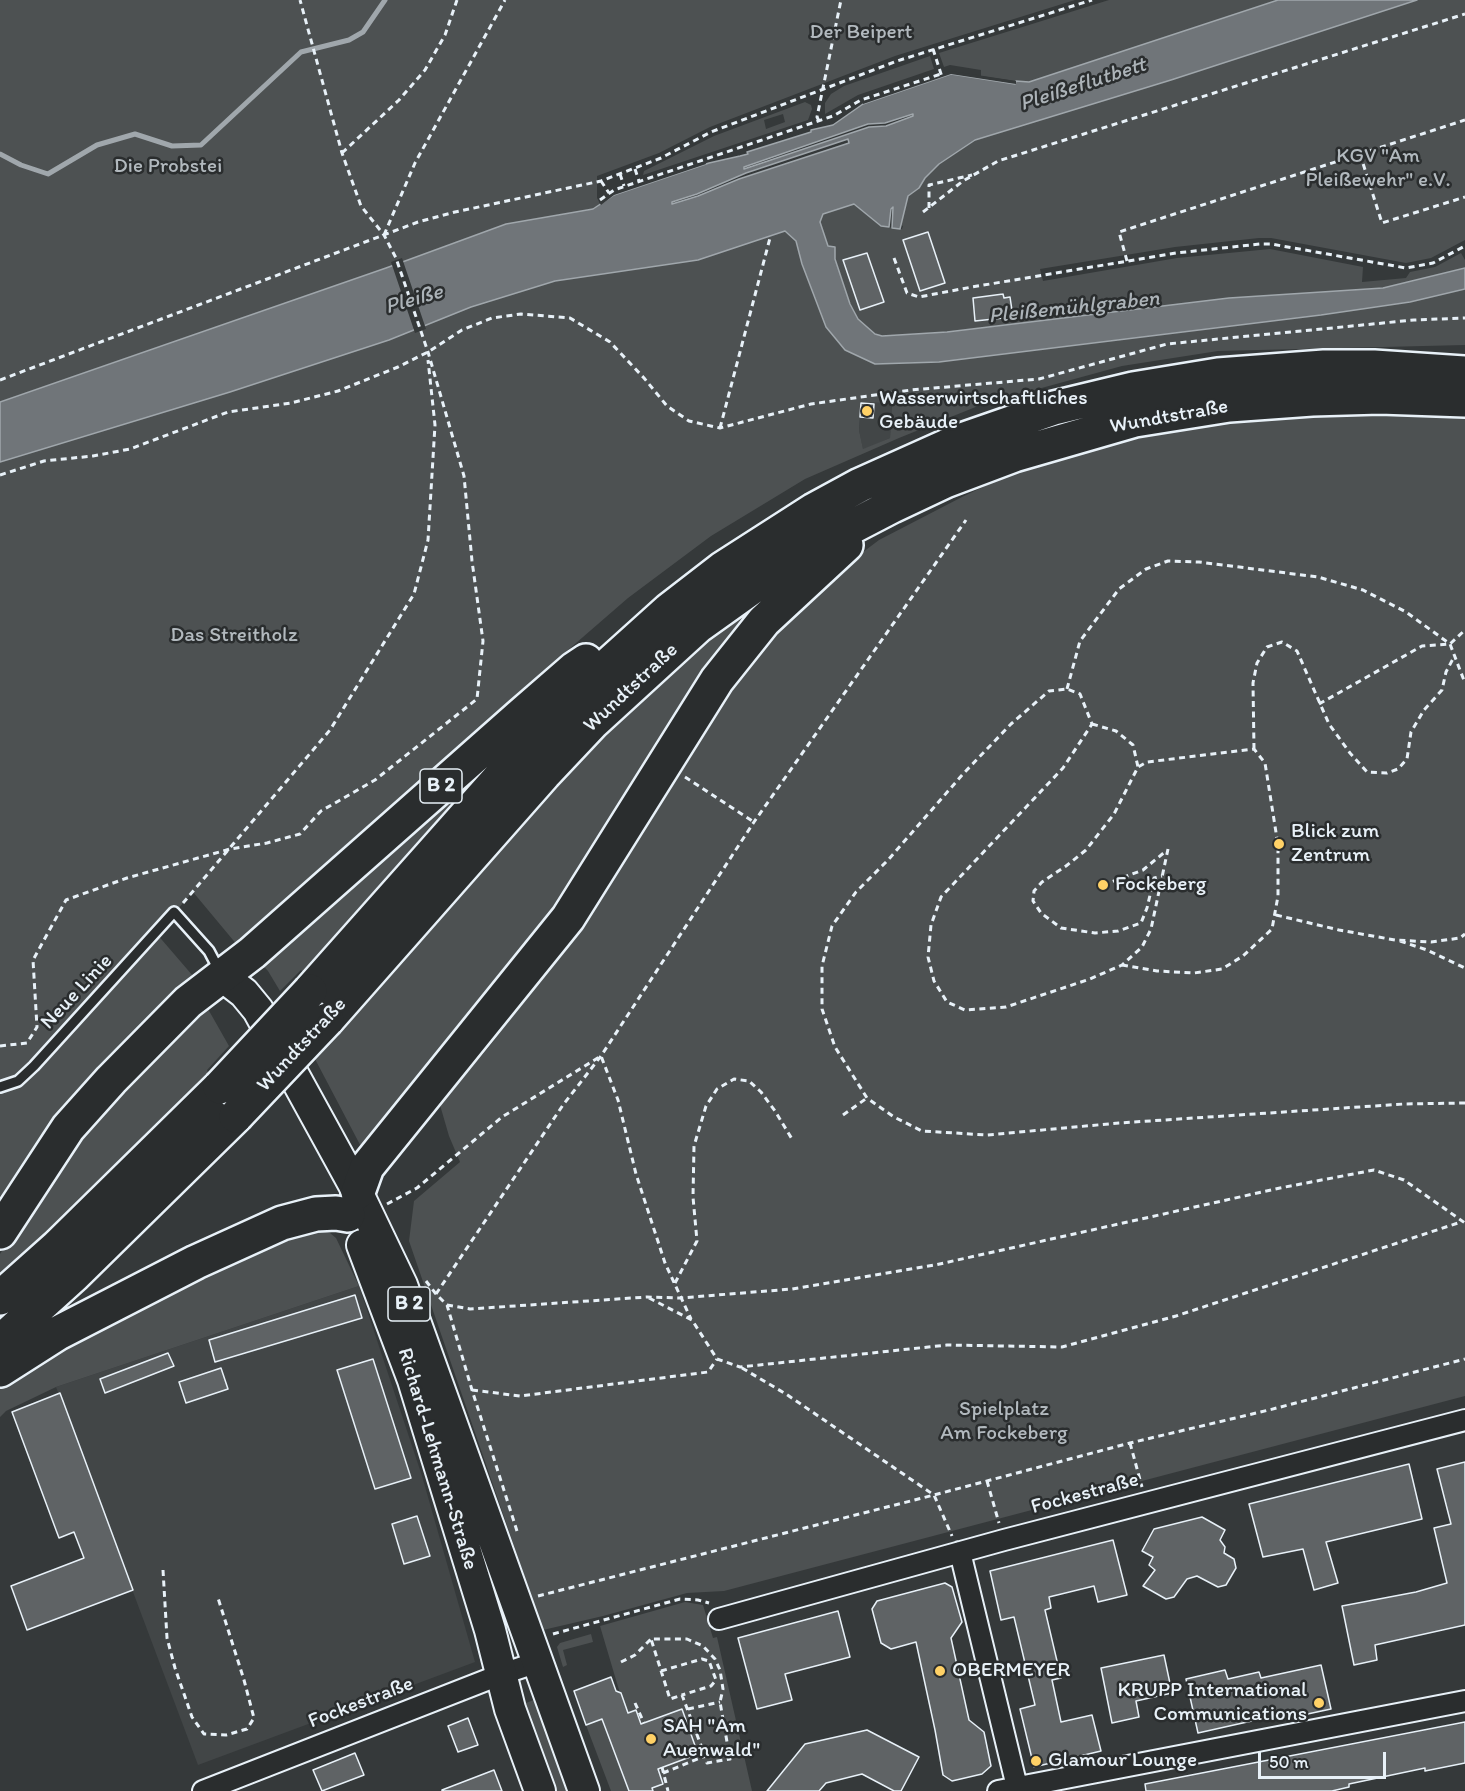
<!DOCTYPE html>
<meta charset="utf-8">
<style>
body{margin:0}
#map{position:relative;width:1465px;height:1791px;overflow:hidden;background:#35393a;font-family:Itim,sans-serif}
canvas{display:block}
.scale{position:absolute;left:1258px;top:1752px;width:128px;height:27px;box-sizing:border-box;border:3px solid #e8f1f8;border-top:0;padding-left:8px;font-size:18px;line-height:21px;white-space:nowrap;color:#e8f1f8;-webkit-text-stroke:4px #2a2d2e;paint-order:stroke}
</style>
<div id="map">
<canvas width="1465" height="1791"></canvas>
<div class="scale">50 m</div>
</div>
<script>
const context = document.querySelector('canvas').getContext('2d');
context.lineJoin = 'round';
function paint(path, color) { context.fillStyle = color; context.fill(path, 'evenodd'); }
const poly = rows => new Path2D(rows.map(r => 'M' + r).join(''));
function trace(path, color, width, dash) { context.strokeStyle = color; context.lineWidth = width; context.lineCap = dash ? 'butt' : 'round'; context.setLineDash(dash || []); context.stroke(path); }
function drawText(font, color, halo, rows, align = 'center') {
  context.font = font + ' Itim,sans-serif'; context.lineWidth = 5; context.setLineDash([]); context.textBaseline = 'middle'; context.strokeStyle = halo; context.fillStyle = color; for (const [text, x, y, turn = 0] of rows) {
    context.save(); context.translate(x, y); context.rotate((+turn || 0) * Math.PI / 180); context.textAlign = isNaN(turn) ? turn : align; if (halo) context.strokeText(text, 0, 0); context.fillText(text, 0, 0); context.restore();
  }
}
const built = poly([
 [861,402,892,402,890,438,863,450,859,430],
 [359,1286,422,1476,475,1662,198,1765,56,1387]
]);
const green = poly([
 [0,0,1075,0,895,56,710,127,659,153,597,176,597,198,601,205,593,209,506,224,386,268,0,402],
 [1109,0,1278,0,1029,83,981,76,981,70,950,65,944,67,939,53],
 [1417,0,1465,0,1465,240,1431,258,1406,263,1271,238,1259,238,1175,247,1040,269,1043,281,1177,258,1270,249,1363,267,1362,282,1406,278,1410,272,1435,267,1461,253,1465,260,1465,268,1383,288,1141,308,947,332,882,336,875,334,858,319,850,304,835,258,835,247,828,246,820,222,823,214,854,204,881,226,902,229,903,226,901,225,908,196,919,188,925,178,939,164,975,140,1171,80],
 [930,56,934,69,858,95,825,114,825,103,831,94,844,86],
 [805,102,811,105,812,109,808,120,643,175,644,171,714,136],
 [783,114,785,122,766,129,764,120],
 [785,230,796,241,802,264,826,327,876,364,939,362,1321,315,1410,302,1465,289,1465,345,1218,351,1122,366,983,404,899,438,805,479,711,536,628,598,553,663,238,946,193,892,156,933,193,976,91,1084,0,1203,0,462,230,392,389,340,471,307,555,281,698,260],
 [861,402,892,403,890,438,863,449,859,430],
 [1329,412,1407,413,1465,419,1465,1396,724,1591,687,1593,603,1616,543,1630,409,1241,414,1201,460,1162,449,1136,440,1105,488,1048,586,923,740,679,779,630,818,586,879,540,962,497,1031,464,1132,436,1215,421],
 [821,556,561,913,367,1158,315,1059,339,1034,338,1032,580,755,684,656],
 [514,742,305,974,301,970,280,991,268,971,257,959],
 [196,1008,208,1009,229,1046,207,1070,209,1075,0,1280,0,1254,43,1187,104,1103],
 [315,1228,330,1233,336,1238,359,1286,56,1387,6,1411,0,1417,0,1386,15,1375,143,1303,296,1233],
 [685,1602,703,1605,713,1638,717,1637,752,1791,649,1791,600,1626],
 [591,1634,593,1642,563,1650,567,1665,563,1667,557,1647,560,1643],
 [539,1698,574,1791,550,1791,518,1706],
 [602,1719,629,1791,611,1791,586,1725]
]);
const water = poly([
 [1278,0,1417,0,1171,80,975,140,939,164,925,178,919,188,908,196,900,229,892,228,893,207,891,209,889,227,881,226,854,204,823,214,820,222,828,246,835,247,835,259,850,304,858,319,875,334,882,336,947,332,1229,298,1383,288,1465,268,1465,289,1410,302,1321,315,939,362,875,364,845,350,826,327,802,264,796,241,785,231,698,260,555,281,471,307,389,340,230,392,0,462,0,402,386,268,506,224,593,209,614,195,709,163,740,156,748,154,747,152,811,132,811,130,833,125,863,104,951,74,1015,84,1016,81,1029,82,1278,0],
 [913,114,913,116,886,126,869,127,744,169,744,167,868,124,885,123,913,114],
 [848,139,849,143,739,179,698,196,672,204,672,202,697,194,746,173,848,139]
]);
const pier = poly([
 [951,71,1016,81,1016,84,951,74,863,104,862,102],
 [705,161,706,164,614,195,601,205,599,202,613,192],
 [402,258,426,329,415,333,391,262]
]);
const stream = poly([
 [0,154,21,165,48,174,97,145,135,134,172,146,201,145,301,52,349,40,363,32,385,0]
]);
const building = poly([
 [928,232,945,283,920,291,903,240,928,232],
 [867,253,884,302,860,310,843,260,867,253],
 [1003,294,1004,298,1010,297,1013,317,975,321,973,298,1003,294],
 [861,403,874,404,873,418,860,417,861,403],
 [355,1295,362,1318,215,1362,209,1340,355,1295],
 [168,1353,174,1366,105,1393,100,1379,168,1353],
 [373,1359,411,1478,375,1489,337,1370,373,1359],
 [221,1368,228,1389,186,1403,179,1382,221,1368],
 [60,1393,133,1590,27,1630,11,1586,84,1558,74,1532,59,1538,12,1412,60,1393],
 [1465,1462,1465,1625,1375,1645,1377,1660,1354,1665,1342,1606,1416,1592,1447,1583,1434,1528,1451,1524,1437,1469,1465,1462],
 [1409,1464,1422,1519,1326,1542,1338,1583,1314,1590,1303,1549,1263,1557,1249,1504,1409,1464],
 [417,1516,430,1556,404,1564,392,1524,417,1516],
 [1202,1517,1225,1530,1220,1540,1225,1547,1224,1553,1234,1559,1236,1568,1226,1585,1218,1587,1197,1576,1187,1579,1174,1597,1166,1599,1143,1586,1155,1570,1149,1565,1153,1557,1142,1551,1154,1529,1202,1517],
 [1113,1540,1127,1595,1098,1602,1094,1586,1049,1597,1051,1608,1045,1610,1061,1678,1052,1680,1061,1722,1092,1715,1101,1751,1034,1767,1020,1709,1035,1705,1014,1617,1001,1620,990,1571,1113,1540],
 [945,1583,952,1587,962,1622,951,1638,969,1720,984,1732,991,1766,982,1774,952,1781,943,1775,935,1730,916,1642,891,1649,881,1643,872,1609,877,1601,945,1583],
 [838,1611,850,1657,785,1674,792,1700,757,1709,738,1638,838,1611],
 [1164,1655,1172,1693,1136,1701,1139,1717,1112,1723,1101,1668,1164,1655],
 [1321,1665,1331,1709,1284,1719,1283,1714,1198,1733,1186,1679,1225,1670,1228,1679,1259,1672,1261,1678,1321,1665],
 [611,1677,616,1691,621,1693,628,1713,636,1710,641,1724,682,1709,698,1754,658,1769,663,1784,652,1788,653,1791,629,1791,602,1719,586,1725,574,1691,611,1677],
 [468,1718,478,1745,458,1752,448,1726,468,1718],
 [1465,1722,1465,1763,1425,1771,1425,1768,1349,1784,1349,1787,1332,1791,1146,1791,1145,1784,1465,1722],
 [867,1730,919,1757,901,1791,894,1791,862,1774,826,1783,819,1791,767,1791,805,1744,867,1730],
 [355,1753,364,1775,322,1791,313,1770,355,1753],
 [494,1770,502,1791,442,1791,442,1790,494,1770]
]);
const path = poly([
 [933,49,942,77],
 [819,121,817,117,841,0],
 [342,153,399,100,425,70,445,35,457,0],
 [1360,154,1382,223,1465,197],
 [635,169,639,181],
 [620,174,624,186],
 [601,181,609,193],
 [600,200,614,190,833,116,861,100,941,74],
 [929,208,929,185,972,175],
 [923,212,963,181,998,161,1465,14],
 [384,235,415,163,505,0],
 [894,258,907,293,919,297,972,287,1176,253,1260,244,1271,244,1406,268,1433,263,1465,246],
 [1127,261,1119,232,1465,120],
 [0,380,418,222,455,212,601,181,661,158,711,132,897,61,1092,0],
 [720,428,770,238],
 [0,475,44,461,93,456,130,449,228,412,291,403,338,391,398,367,428,352,462,330,492,318,521,314,570,318,610,342,644,378,667,406,689,421,720,428,811,404,911,390,1039,379,1167,344,1414,320,1465,318],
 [1067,689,1080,641,1119,589,1146,569,1168,561,1199,562,1318,577,1363,590,1406,612,1450,644,1465,683],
 [1319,704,1422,646,1450,644,1465,630],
 [1092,724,1116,731,1133,745,1138,767],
 [1254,749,1253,683,1257,663,1267,647,1282,642,1297,651,1329,724,1350,753,1367,772,1387,773,1398,769,1407,759,1411,732,1424,710,1442,690,1446,672,1455,655],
 [685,777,754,822],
 [1168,849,1151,929,1142,947,1122,965,1090,979,1006,1007,965,1010,947,1002,934,981,928,957,931,925,941,897,1063,768,1092,724,1080,694,1067,689,1049,691,1011,724,963,774,888,860,856,892,832,926,822,966,822,1009,835,1047,867,1098,894,1117,922,1131,987,1135,1119,1123,1404,1104,1465,1103],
 [1103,885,1143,870,1166,851],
 [183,903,330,730,414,594,428,540,435,425,428,360],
 [1276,915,1339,930,1395,940,1431,942,1460,938,1465,934],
 [1400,941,1427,950,1465,968],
 [1122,965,1157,971,1194,973,1222,969,1243,956,1272,929,1278,896,1278,845,1265,763,1254,749,1147,762,1138,767,1114,814,1086,850,1066,866,1042,882,1034,891,1033,901,1041,913,1061,928,1095,933,1118,931,1141,923,1147,908,1154,878,1162,876],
 [0,1046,27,1043,37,1027,33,960,66,900,127,878,230,849,267,843,300,834,321,811,375,780,477,699,483,641,472,561,464,476,428,352,396,258,384,235,361,206,342,153,300,0],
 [843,1115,867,1098],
 [387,1204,417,1188,502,1117,601,1056,618,1100,636,1174,665,1263,691,1319],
 [426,1281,436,1294,447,1305,472,1390,517,1531],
 [675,1283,697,1241,693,1197,694,1146,706,1106,717,1089,734,1079,749,1081,761,1092,775,1111,792,1139],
 [436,1294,563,1105,601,1056,754,822,966,520],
 [649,1298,692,1320,717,1359,740,1367,947,1345,1062,1347,1176,1316,1461,1222],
 [447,1305,470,1309,647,1297,680,1298,792,1289,935,1265,1280,1188,1374,1170,1404,1180,1465,1223],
 [742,1368,786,1394,934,1495,952,1536],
 [472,1390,520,1396,708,1372,717,1359],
 [1130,1443,1142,1487],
 [987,1481,999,1523],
 [163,1570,167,1638,175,1668,192,1717,204,1734,226,1735,247,1729,254,1718,244,1680,218,1598],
 [538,1596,934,1495,1130,1443,1269,1410,1465,1359],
 [553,1634,680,1599,698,1600,709,1603],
 [621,1662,635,1655,651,1639],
 [661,1671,702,1659,709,1661,716,1680,711,1686,682,1695],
 [635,1703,644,1723],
 [688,1709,720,1702],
 [662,1767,668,1791],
 [663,1773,705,1756,682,1695,670,1699,651,1639,687,1639,703,1646,715,1659,720,1670,723,1689,720,1702,730,1759,707,1763,705,1756]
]);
const lane = poly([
 [0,1087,18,1081,34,1066,174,912,209,951,219,970]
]);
const street = poly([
 [960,1552,1018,1791],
 [719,1619,1004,1540,1465,1420],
 [203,1791,502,1674,538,1662],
 [998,1791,1465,1701]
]);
const primary = poly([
 [222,976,244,993,258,1010,353,1183,402,1285,584,1791],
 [362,1245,413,1380,490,1630,510,1709,540,1791]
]);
const highway = poly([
 [310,991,518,757,598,674,669,610,722,569,814,510,860,485,956,442,1054,408,1133,389,1218,375,1324,367,1374,367,1465,373],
 [327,1020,544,774,593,722,698,626,775,571,815,546,892,506,945,481,1014,455,1135,420,1229,405,1312,399,1380,397,1465,400],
 [358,1192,367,1167,568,918,717,680,764,621,846,545],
 [0,1232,68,1128,111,1080,188,1002,252,953,521,715,574,669,586,661],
 [0,1298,57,1247,220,1087],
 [0,1342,74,1275,236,1116],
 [0,1370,58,1333,196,1262,282,1223,316,1214,336,1213,348,1215]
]);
const highwayBridge = poly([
 [220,1087,310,991],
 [236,1116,327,1020]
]);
const markers = [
 [867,411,6,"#ffd166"],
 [1279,844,6,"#ffd166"],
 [1103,885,6,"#ffd166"],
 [940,1671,6,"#ffd166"],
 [1319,1703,6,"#ffd166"],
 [651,1739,6,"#ffd166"],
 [1036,1761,6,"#ffd166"]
];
const shields = [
 [441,786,42],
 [409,1304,42]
];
const shieldNames = [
 ["B 2",441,786],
 ["B 2",409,1304]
];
const parkNames = [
 ["Der Beipert",861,33],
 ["KGV \"Am",1378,157],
 ["Pleißewehr\" e.V.",1378,181],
 ["Die Probstei",168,167],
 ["Das Streitholz",234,636],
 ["Spielplatz",1004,1410],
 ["Am Fockeberg",1004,1434]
];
const poiNames = [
 ["Wasserwirtschaftliches",879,399],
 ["Gebäude",879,423],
 ["Blick zum",1291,832],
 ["Zentrum",1291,856],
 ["Fockeberg",1115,885],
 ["OBERMEYER",952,1671],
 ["KRUPP International",1307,1691,"right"],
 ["Communications",1307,1715,"right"],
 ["SAH \"Am",663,1727],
 ["Auenwald\"",663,1751],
 ["Glamour Lounge",1048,1761]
];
const streetNames = [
 ["Wundtstraße",1169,417,-10],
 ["Wundtstraße",631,688,-43],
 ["Neue Linie",77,992,-47],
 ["Wundtstraße",302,1045,-47],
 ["Richard-Lehmann-Straße",437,1459,73],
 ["Fockestraße",1085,1494,-15],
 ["Fockestraße",361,1703,-21]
];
const waterNames = [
 ["Pleißeflutbett",1083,85,-18],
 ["Pleiße",414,300,-16],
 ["Pleißemühlgraben",1074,308,-6]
];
paint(built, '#424647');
paint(green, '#4d5152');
paint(water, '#707579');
trace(water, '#a0a7ac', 1.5);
paint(pier, '#35393a');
trace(stream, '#a0a7ac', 5);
paint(building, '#5f6365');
trace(building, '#e8f1f8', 1.5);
trace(lane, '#e8f1f8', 14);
trace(street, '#e8f1f8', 24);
trace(primary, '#e8f1f8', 34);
trace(highway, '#e8f1f8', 38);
trace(path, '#e8f1f8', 3, [6, 4.5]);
trace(lane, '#2a2d2e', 9);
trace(street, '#2a2d2e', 20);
trace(primary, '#2a2d2e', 30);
trace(highway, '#2a2d2e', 33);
trace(highwayBridge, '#e8f1f8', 38, []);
trace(highwayBridge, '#2a2d2e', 33);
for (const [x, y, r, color] of markers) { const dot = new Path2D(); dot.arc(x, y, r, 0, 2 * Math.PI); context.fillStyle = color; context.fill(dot); trace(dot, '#2a2d2e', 2); }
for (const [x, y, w] of shields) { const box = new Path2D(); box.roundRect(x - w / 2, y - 17, w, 34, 4.5); context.fillStyle = '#2a2d2e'; context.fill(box); trace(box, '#e8f1f8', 1.5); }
drawText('bold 20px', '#e8f1f8', null, shieldNames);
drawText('21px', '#b2b9be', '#2a2d2e', parkNames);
drawText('21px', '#e8f1f8', '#2a2d2e', poiNames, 'left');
drawText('21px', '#e8f1f8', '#2a2d2e', streetNames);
drawText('italic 22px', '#acb3b8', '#2a2d2e', waterNames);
</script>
